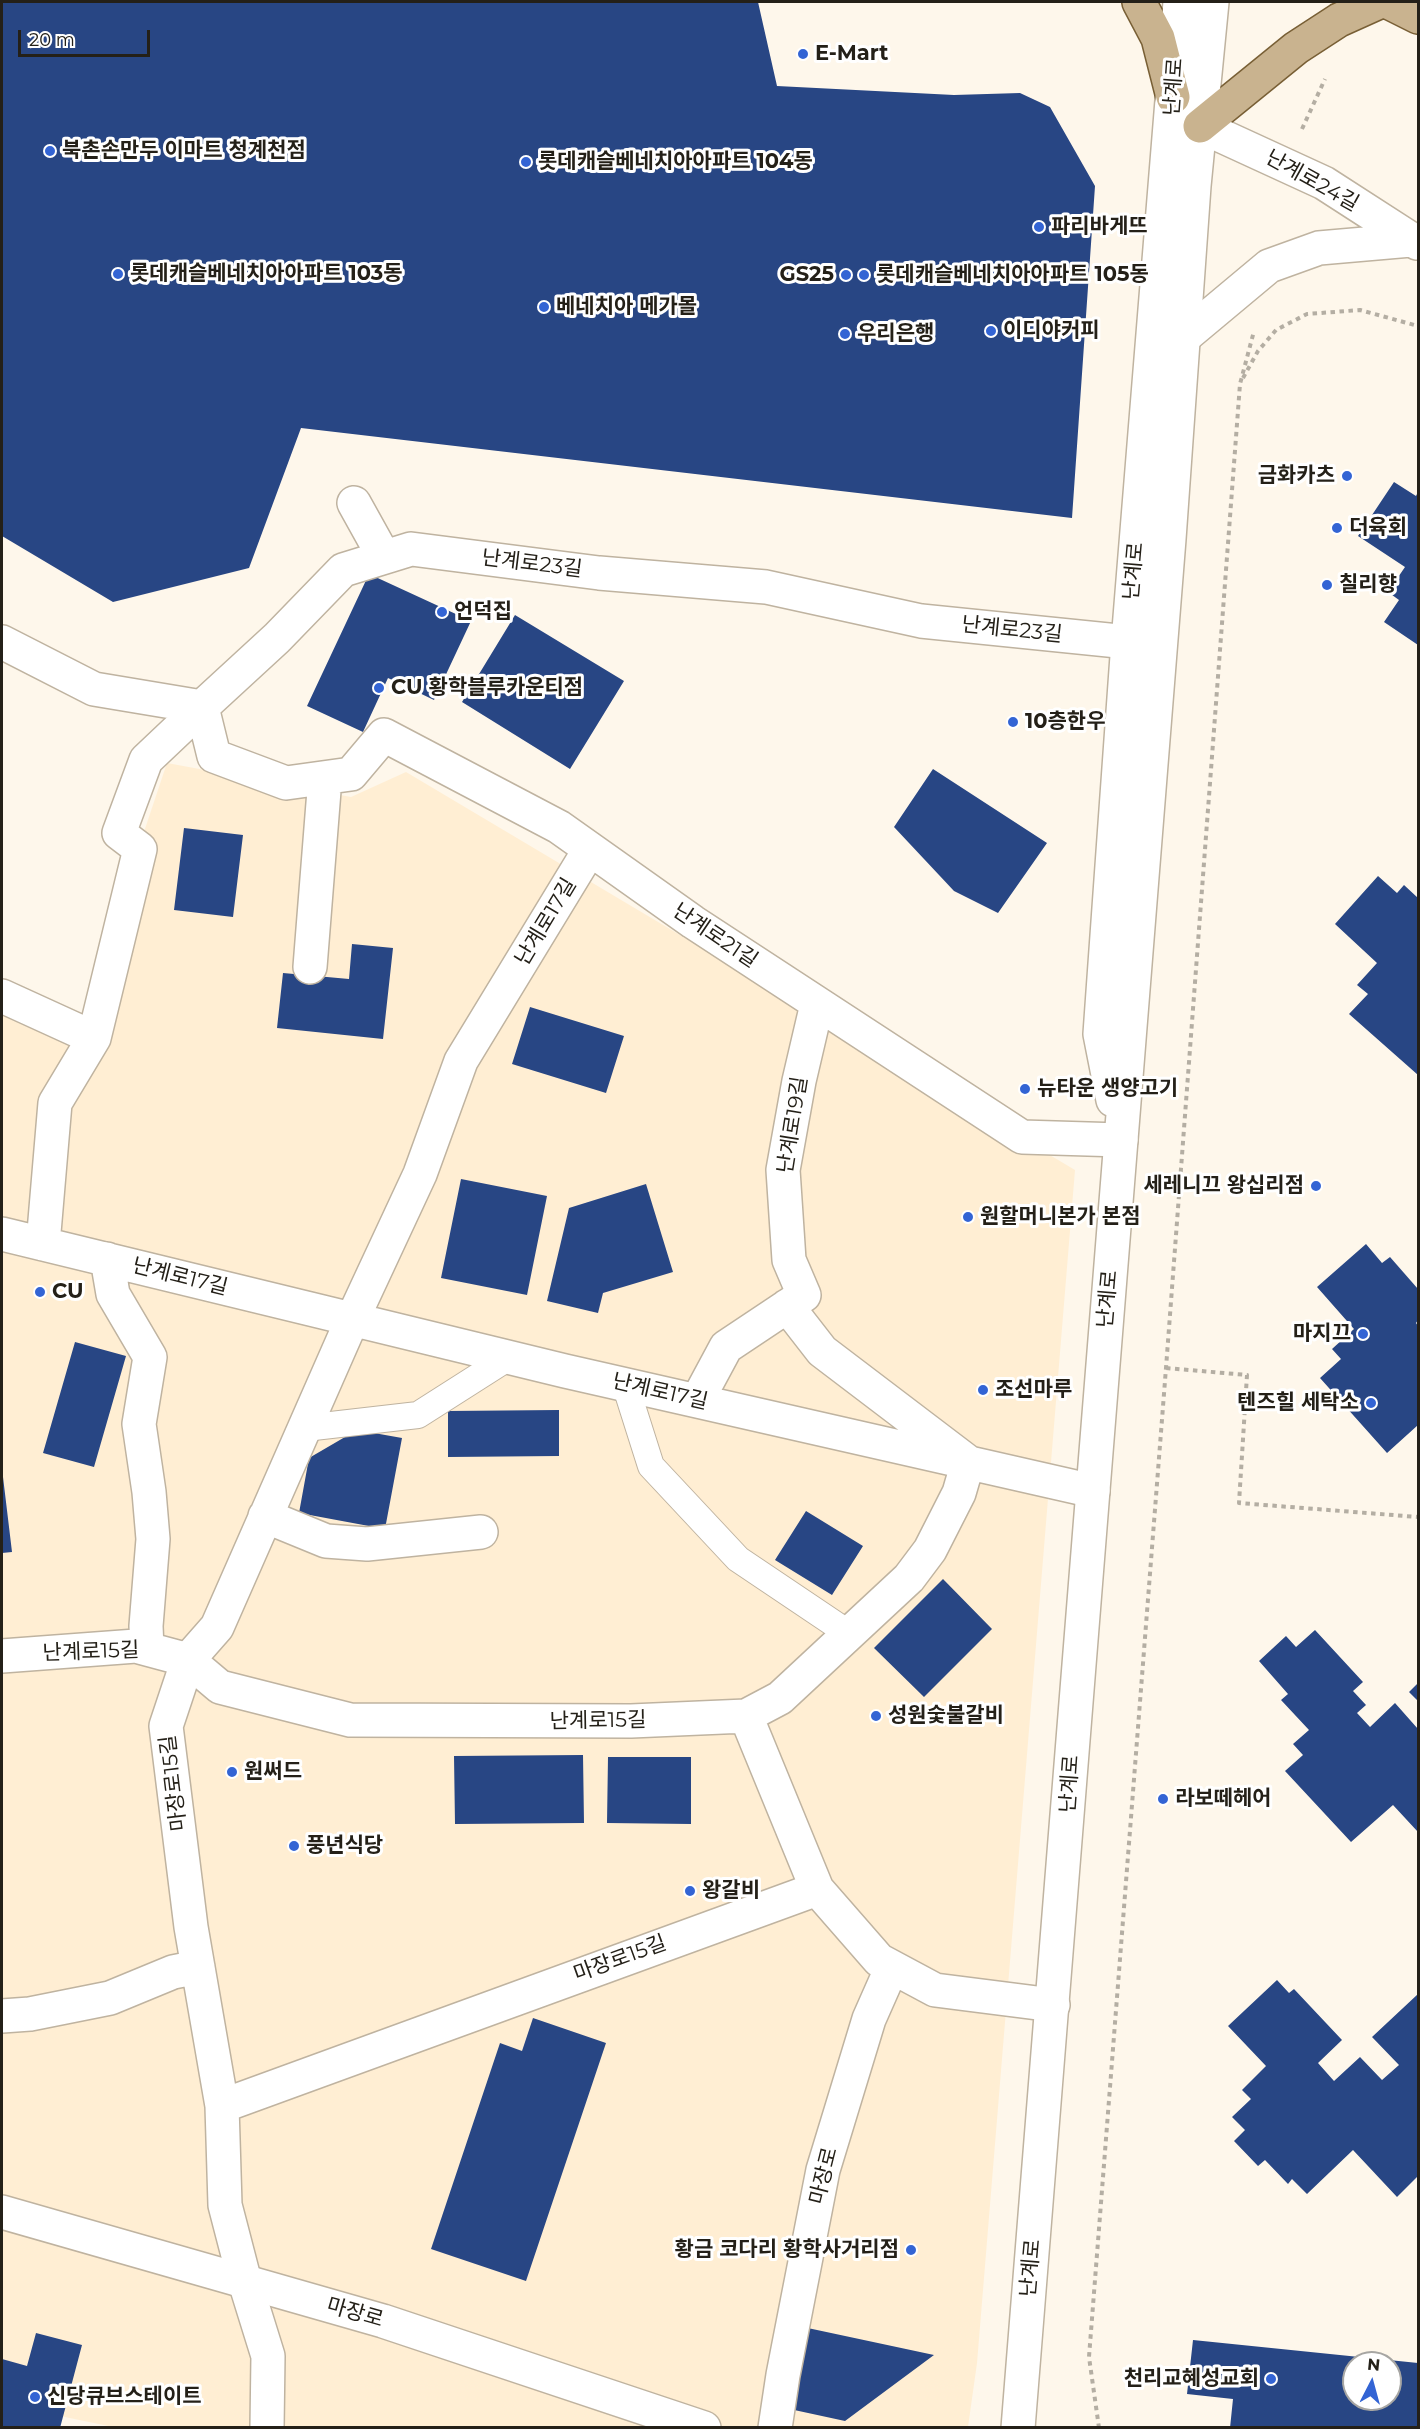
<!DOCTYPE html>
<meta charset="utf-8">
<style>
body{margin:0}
#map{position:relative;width:1420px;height:2429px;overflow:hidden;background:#fef7eb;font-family:Montserrat,sans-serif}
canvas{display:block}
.frame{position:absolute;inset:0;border:3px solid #242018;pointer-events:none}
.north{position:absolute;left:1342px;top:2351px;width:60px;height:60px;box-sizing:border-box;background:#fff;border:2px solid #a7a6a3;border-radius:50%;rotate:6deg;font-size:16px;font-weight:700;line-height:24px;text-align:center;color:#242018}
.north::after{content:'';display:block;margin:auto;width:21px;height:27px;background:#3364d4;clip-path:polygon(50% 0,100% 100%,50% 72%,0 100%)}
.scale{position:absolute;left:18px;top:30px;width:132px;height:27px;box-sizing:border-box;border:3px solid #242018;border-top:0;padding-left:8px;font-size:18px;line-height:21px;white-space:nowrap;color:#242018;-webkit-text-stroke:4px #fff;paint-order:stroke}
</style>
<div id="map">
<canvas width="1420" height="2429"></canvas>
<div class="frame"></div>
<div class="north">N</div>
<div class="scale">20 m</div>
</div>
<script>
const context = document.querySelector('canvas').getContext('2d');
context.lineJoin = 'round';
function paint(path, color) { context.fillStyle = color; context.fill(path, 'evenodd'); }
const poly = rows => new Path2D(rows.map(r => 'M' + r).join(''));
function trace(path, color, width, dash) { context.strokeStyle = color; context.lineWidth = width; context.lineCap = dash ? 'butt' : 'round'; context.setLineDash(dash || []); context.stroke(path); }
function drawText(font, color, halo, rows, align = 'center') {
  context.font = font + ' Montserrat,"Noto Sans KR",sans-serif'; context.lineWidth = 6; context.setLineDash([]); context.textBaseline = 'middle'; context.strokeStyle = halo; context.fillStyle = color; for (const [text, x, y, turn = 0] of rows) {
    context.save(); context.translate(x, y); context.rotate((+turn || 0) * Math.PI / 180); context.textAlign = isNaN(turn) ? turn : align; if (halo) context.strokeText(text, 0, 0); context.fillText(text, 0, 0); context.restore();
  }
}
const built = poly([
 [167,763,351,797,406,772,1075,1170,977,2363,968,2427,118,2428,2,2404,2,1013,75,1038]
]);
const building = poly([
 [2,2,758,2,777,86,954,95,1020,93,1050,107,1095,186,1072,518,301,428,249,568,113,602,2,536],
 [1394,482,1416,496,1418,492,1418,645,1384,622,1399,600,1388,592,1405,567,1358,536],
 [369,574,471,621,434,700,388,678,363,732,307,706],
 [515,615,624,681,570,769,462,702],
 [933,769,1047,843,998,913,954,891,894,827],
 [184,828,243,835,233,917,174,910],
 [1378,876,1397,893,1404,885,1418,898,1418,1075,1349,1014,1368,994,1357,985,1377,963,1335,924],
 [352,944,393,948,383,1039,277,1028,283,973,349,979],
 [530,1007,624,1036,606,1093,512,1064],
 [461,1179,547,1196,527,1295,441,1278],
 [646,1184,673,1272,603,1293,598,1313,547,1301,569,1208],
 [1366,1244,1382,1263,1390,1257,1418,1289,1418,1320,1416,1323,1418,1326,1418,1425,1387,1453,1320,1378,1341,1359,1332,1349,1354,1329,1317,1287],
 [75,1342,126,1356,94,1467,43,1453],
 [559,1410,559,1456,448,1457,448,1411],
 [357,1430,402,1438,385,1529,299,1513,309,1458],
 [3,1477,12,1552,2,1553,2,1478],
 [806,1511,863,1546,832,1595,775,1560],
 [943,1579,992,1629,924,1697,874,1648],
 [1315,1630,1363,1682,1353,1691,1366,1705,1357,1713,1370,1727,1395,1703,1418,1729,1418,1832,1393,1805,1351,1842,1285,1771,1303,1755,1293,1744,1309,1730,1281,1700,1288,1694,1259,1661,1286,1636,1296,1647],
 [1418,1683,1418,1701,1409,1692],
 [583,1755,584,1823,455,1824,454,1756],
 [608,1757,691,1757,691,1824,607,1823],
 [1277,1980,1289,1993,1294,1989,1342,2040,1318,2063,1334,2081,1360,2057,1382,2080,1399,2065,1372,2037,1418,1994,1418,2176,1397,2197,1353,2150,1307,2194,1292,2179,1288,2184,1265,2160,1258,2166,1234,2141,1245,2130,1232,2117,1251,2099,1242,2090,1266,2066,1228,2026],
 [533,2018,606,2043,526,2281,431,2249,500,2043,522,2051],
 [803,2327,934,2355,845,2421,785,2408],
 [36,2333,82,2345,60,2428,2,2428,2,2359,27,2366],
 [1193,2340,1418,2363,1418,2428,1230,2428,1233,2399,1187,2394],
 [1354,2363,1390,2363,1390,2399,1354,2399]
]);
const path = poly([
 [1302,129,1325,79],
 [1243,378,1258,351,1276,330,1307,314,1360,310,1418,326],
 [1166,1368,1247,1375,1239,1503,1418,1517],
 [1099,2428,1089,2357,1166,1368,1240,384,1254,331]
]);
const lane = poly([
 [625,1384,651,1466,738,1559,848,1633],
 [305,1428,418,1415,509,1357]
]);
const street = poly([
 [1200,126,1324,183,1417,243],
 [1184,337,1269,266,1319,248,1411,240],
 [354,503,384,557],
 [2,642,94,689,202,707,277,638,343,570,411,549,599,573,766,587,921,621,1128,642],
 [202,707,214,756,286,783,351,774,384,735,559,827,693,922,1022,1137,1121,1140],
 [310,967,325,778],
 [2,996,94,1038,140,849,119,833,146,760,202,707],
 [2,1234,565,1371,1093,1491],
 [43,1244,55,1103,94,1038],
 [107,1259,113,1294,150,1357,139,1424,149,1492,153,1539,146,1626,147,1649],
 [697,1401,726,1347,804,1295,789,1260,783,1170,799,1081,817,1004],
 [265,1516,326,1541,367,1544,481,1532],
 [2,1656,136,1646,188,1660,220,1687,350,1720,631,1721,746,1716,817,1889,879,1960,935,1990,1053,2005],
 [746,1716,780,1698,909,1578,930,1550,959,1493,968,1462,822,1351,787,1306],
 [2,2016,30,2014,110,1998,173,1972,198,1967],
 [222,2106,817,1889],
 [267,2428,268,2356,245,2282,225,2205,222,2106,191,1927,166,1726,188,1660,217,1627,352,1320,420,1174,461,1061,590,849],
 [775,2428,783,2375,823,2170,869,2019,892,1967]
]);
const secondary = poly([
 [1113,1100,1100,1034,1128,642,1180,2],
 [2,2212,383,2321,704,2428],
 [1018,2428,1169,539,1194,186,1212,2]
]);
const primary = poly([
 [1139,2,1158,38,1173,97],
 [1388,2,1418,17],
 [1200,126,1296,48,1339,20,1379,2]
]);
const markers = [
 [803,54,6,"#3364d4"],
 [50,151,6,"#3364d4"],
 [526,162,6,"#3364d4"],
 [1039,227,6,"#3364d4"],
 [118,274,6,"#3364d4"],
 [846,275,6,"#3364d4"],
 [864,275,6,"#3364d4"],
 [544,307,6,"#3364d4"],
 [991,331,6,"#3364d4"],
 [845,334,6,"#3364d4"],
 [1347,476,6,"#3364d4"],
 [1337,528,6,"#3364d4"],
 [1327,585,6,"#3364d4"],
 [442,612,6,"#3364d4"],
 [379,688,6,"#3364d4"],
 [1013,722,6,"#3364d4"],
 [1025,1089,6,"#3364d4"],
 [1316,1186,6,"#3364d4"],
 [968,1217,6,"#3364d4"],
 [40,1292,6,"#3364d4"],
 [1363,1334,6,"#3364d4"],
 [983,1390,6,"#3364d4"],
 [1371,1403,6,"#3364d4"],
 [876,1716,6,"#3364d4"],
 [232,1772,6,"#3364d4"],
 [1163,1799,6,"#3364d4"],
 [294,1846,6,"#3364d4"],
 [690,1891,6,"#3364d4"],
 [911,2250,6,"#3364d4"],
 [1271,2379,6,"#3364d4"],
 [35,2397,6,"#3364d4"]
];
const poiNames = [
 ["E-Mart",815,54],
 ["북촌손만두 이마트 청계천점",62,151],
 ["롯데캐슬베네치아아파트 104동",538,162],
 ["파리바게뜨",1051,227],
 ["롯데캐슬베네치아아파트 103동",130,274],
 ["GS25",834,275,"right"],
 ["롯데캐슬베네치아아파트 105동",876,275],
 ["베네치아 메가몰",556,307],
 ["이디야커피",1003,331],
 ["우리은행",857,334],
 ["금화카츠",1335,476,"right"],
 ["더육회",1349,528],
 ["칠리향",1339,585],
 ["언덕집",454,612],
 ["CU 황학블루카운티점",391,688],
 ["10층한우",1025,722],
 ["뉴타운 생양고기",1037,1089],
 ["세레니끄 왕십리점",1304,1186,"right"],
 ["원할머니본가 본점",980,1217],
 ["CU",52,1292],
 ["마지끄",1351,1334,"right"],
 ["조선마루",995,1390],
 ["텐즈힐 세탁소",1359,1403,"right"],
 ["성원숯불갈비",888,1716],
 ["원써드",244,1772],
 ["라보떼헤어",1175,1799],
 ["풍년식당",306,1846],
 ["왕갈비",702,1891],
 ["황금 코다리 황학사거리점",899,2250,"right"],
 ["천리교혜성교회",1259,2379,"right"],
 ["신당큐브스테이트",47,2397]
];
const streetNames = [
 ["난계로",1174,87,-86],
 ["난계로24길",1312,181,29],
 ["난계로23길",532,564,7],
 ["난계로",1134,571,-85],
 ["난계로23길",1012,630,6],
 ["난계로17길",546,922,-59],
 ["난계로21길",715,936,34],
 ["난계로19길",793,1125,-81],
 ["난계로17길",180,1277,14],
 ["난계로",1108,1299,-85],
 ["난계로17길",660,1392,13],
 ["난계로15길",91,1652,-2],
 ["난계로15길",598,1721,-1],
 ["마장로15길",174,1783,-97],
 ["난계로",1070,1784,-86],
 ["마장로15길",620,1959,-20],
 ["마장로",824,2176,-76],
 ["난계로",1031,2268,-85],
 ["마장로",355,2313,16]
];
paint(built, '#ffeed3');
paint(building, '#284684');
trace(lane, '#bfb3a0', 28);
trace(street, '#bfb3a0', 36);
trace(secondary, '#bfb3a0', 36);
trace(primary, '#785f35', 36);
trace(path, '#b4aea3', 4, [4.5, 4.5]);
trace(lane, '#fff', 26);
trace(street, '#fff', 33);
trace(secondary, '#fff', 33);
trace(primary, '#c9b38f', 33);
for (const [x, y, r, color] of markers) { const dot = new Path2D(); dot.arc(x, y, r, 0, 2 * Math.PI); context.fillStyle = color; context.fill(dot); trace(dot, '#fff', 2); }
drawText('bold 21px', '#242018', '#fff', poiNames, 'left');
drawText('21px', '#242018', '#fff', streetNames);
</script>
